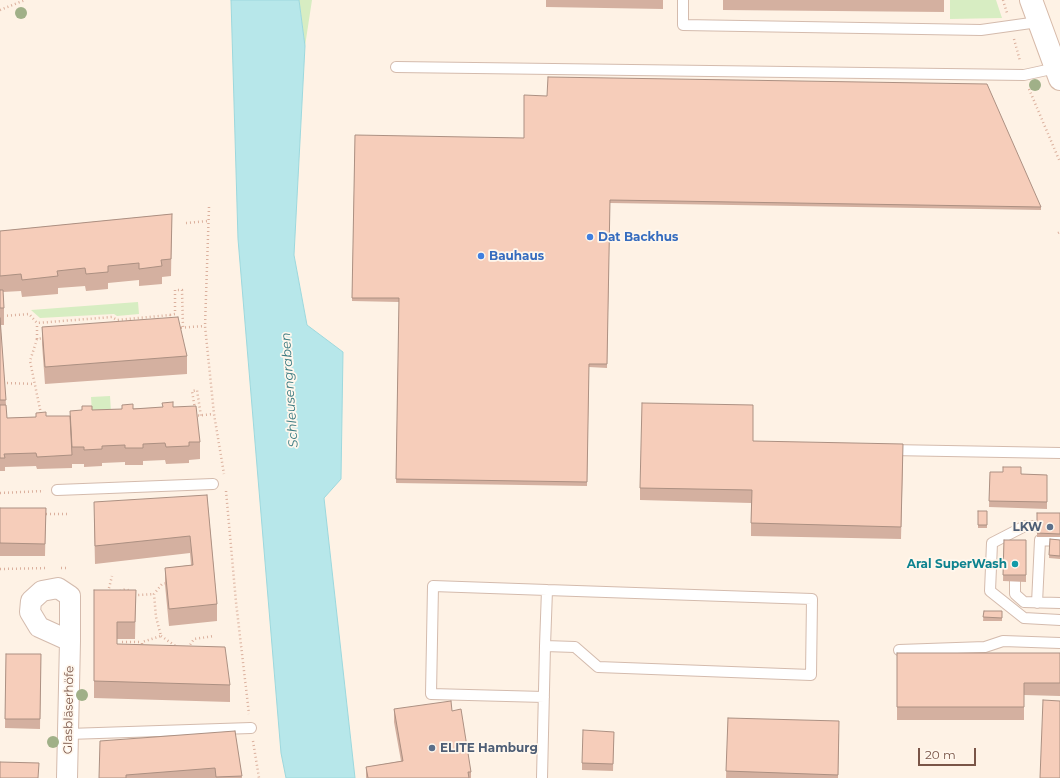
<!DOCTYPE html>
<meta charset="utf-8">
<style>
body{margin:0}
#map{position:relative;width:1060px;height:778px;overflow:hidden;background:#fef2e5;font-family:Montserrat,sans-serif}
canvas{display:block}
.scale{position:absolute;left:918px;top:748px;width:58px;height:18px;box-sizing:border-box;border:2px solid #7a5547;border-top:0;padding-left:5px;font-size:12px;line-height:14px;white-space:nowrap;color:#7a5547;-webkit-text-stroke:3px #fff7ed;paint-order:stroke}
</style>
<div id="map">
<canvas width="1060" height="778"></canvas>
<div class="scale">20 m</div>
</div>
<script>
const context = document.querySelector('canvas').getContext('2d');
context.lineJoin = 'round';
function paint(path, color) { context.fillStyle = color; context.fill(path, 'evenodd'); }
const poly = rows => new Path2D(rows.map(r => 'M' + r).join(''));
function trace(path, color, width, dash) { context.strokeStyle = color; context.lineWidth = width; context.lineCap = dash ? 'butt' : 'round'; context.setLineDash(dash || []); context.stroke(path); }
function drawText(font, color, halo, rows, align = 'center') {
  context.font = font + ' Montserrat,sans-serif'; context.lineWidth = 3.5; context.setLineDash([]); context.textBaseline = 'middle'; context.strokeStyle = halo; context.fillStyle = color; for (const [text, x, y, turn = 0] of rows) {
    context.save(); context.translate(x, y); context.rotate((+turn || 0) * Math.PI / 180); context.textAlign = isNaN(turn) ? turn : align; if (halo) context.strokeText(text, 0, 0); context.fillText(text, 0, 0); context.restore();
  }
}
const green = poly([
 [299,0,312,0,305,46],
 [950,0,996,0,1002,18,950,19],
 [138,302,139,314,117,316,114,314,40,318,31,310],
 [110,396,111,412,92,413,91,397]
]);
const water = poly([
 [231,0,299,0,305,46,294,255,307,325,343,352,341,479,324,498,355,778,286,778,281,753,238,239,231,0]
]);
const path = poly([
 [1003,0,1007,13],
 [0,10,25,0],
 [1014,39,1020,61],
 [1029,89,1060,162],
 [209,207,205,326,214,414,224,474],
 [186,223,208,221],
 [1058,233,1060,232],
 [170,315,175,314,175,290,182,290,183,328],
 [3,316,29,314,37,323,112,317,117,320,170,315,171,320],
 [177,328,205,326],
 [37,339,37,323],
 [7,383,35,384],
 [195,409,192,391,197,390,201,416],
 [41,414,30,361,37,339,44,338],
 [194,416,213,414],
 [226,491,236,602,249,714],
 [0,493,44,491],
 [42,514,70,514],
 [61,568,69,568],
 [0,569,48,568],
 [120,591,126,589,138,595,154,594],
 [108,592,112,576],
 [161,636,177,647],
 [122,642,142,642],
 [142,648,142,642,161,636,156,617,154,594,162,584,168,583],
 [188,648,194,639,214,636],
 [253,741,259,778]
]);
const service = poly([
 [683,0,683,25,981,30,1038,22],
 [396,67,1024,75,1056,68],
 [890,450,1060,453],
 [57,490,213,484],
 [1037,526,1025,526,992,543,990,591,1024,618,1060,620],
 [1015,581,1015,594,1024,602,1060,603],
 [1037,603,1040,540,1060,541],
 [899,650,985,647,1003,641,1060,643],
 [544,697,431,694,433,586,547,590],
 [68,734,251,728],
 [542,778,545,646,547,590,812,599,811,675,598,667,575,647,545,646]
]);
const minor = poly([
 [67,778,70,641,70,596,58,588,42,591,31,601,30,612,39,627,70,641]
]);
const secondary = poly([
 [1031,0,1060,79]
]);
const trees = [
 [21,13],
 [1035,85],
 [82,695],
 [53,742]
];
const wall = poly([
 [546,0,663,0,663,9,546,7],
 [723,0,944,0,944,12,723,10],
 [355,135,1041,207,1041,210,610,203,607,368,589,367,587,486,396,483,399,302,352,301],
 [172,214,171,276,162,277,162,284,139,286,139,280,108,283,108,289,86,291,85,286,58,288,58,294,22,297,21,291,3,292,4,308,4,325,0,325,7,418,70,416,92,410,173,407,200,442,200,459,189,460,189,463,166,464,165,460,143,461,143,465,125,465,125,462,102,463,102,466,84,467,84,464,72,464,72,468,37,469,36,466,5,467,5,471,0,471,0,231],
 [42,327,187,356,187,374,45,384,42,344],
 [753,441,903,456,901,539,751,536,751,503,640,500,640,488],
 [990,472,1021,474,1047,475,1047,509,989,507],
 [207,495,217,604,217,621,169,626,165,585,165,568,191,565,190,553,95,564,94,519],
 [0,508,46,508,45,556,0,556],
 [978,511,987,511,987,528,978,528],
 [1037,513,1060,513,1060,537,1037,537],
 [1050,539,1060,540,1060,559,1049,558],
 [1004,540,1026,540,1026,582,1003,581],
 [94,590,136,590,135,639,117,639,117,644,230,685,230,702,94,698],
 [984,611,1002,611,1002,621,983,621],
 [897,653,1060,653,1060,696,1024,695,1024,720,897,720],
 [6,654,41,654,40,729,5,728],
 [394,709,452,711,471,772,471,778,366,778,366,767,401,761,394,722],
 [728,718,839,734,838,778,726,778],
 [235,731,242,778,99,778],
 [614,732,613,771,582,770,582,763]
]);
const building = poly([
 [548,77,987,84,1041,207,610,200,607,364,589,364,587,482,396,479,399,298,352,298,355,135,524,138,524,95,547,96,548,77],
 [172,214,171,259,161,260,162,266,139,269,139,263,108,266,108,272,86,274,85,268,57,271,58,276,22,280,21,274,0,276,0,231,172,214],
 [0,290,3,290,4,308,0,308,0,290],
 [178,317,187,356,45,367,42,327,178,317],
 [0,318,6,400,0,400,0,318],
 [173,402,173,407,196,406,200,442,189,442,189,446,166,447,165,443,143,444,143,448,125,448,125,445,102,446,102,449,84,450,84,447,72,447,70,411,82,410,82,406,92,406,92,410,122,409,122,405,133,404,133,409,163,407,162,403,173,402],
 [642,403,753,405,753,441,903,444,901,527,751,523,752,490,640,488,642,403],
 [0,405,6,405,7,418,36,417,36,413,46,412,46,416,70,416,72,455,37,457,36,453,4,454,5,458,0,458,0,405],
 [1003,467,1021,467,1021,474,1047,475,1047,502,989,501,990,472,1003,472,1003,467],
 [207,495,217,604,169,609,165,568,193,565,190,536,95,546,94,502,207,495],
 [0,508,46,508,45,544,0,543,0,508],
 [978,511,987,511,987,525,978,525,978,511],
 [1037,513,1060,513,1060,534,1037,533,1037,513],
 [1050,539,1060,540,1060,556,1049,555,1050,539],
 [1004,540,1026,540,1026,575,1003,575,1004,540],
 [94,590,136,590,135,622,117,622,117,644,225,647,230,685,94,681,94,590],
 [984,611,1002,611,1002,618,983,617,984,611],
 [897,653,1060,653,1060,683,1024,683,1024,707,897,707,897,653],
 [6,654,41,654,40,719,5,719,6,654],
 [1043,700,1060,701,1060,778,1040,778,1043,700],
 [451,701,452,711,461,709,471,772,468,772,469,778,368,778,366,767,403,761,394,709,451,701],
 [728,718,839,721,838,775,726,771,728,718],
 [583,730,614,732,613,764,582,763,583,730],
 [235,731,242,776,216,777,215,768,126,775,126,778,99,778,100,741,235,731],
 [0,762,39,763,38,778,0,778,0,762]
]);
const markers = [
 [590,237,4,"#3f7fe0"],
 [481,256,4,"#3f7fe0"],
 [1050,527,4,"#5c6f8a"],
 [1015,564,4,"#0f9aa8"],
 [432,748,4,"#5c6f8a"]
];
const shopNames = [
 ["Dat Backhus",598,237],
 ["Bauhaus",489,256]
];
const serviceNames = [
 ["LKW",1042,527],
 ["ELITE Hamburg",440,748,"left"]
];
const cultureNames = [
 ["Aral SuperWash",1007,564]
];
const streetNames = [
 ["Glasbläserhöfe",69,710,-89]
];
const waterNames = [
 ["Schleusengraben",290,390,-94]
];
paint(green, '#d7edc2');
paint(water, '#b7e7ea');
trace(water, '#9dd8dd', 1);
trace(service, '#d4bbad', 12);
trace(minor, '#d4bbad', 22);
trace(secondary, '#d7baa9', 24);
trace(path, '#dbb09d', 2.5, [1, 3]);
trace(service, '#fff', 10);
trace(minor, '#fff', 20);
trace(secondary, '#fff', 22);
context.fillStyle = '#a0b088';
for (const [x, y] of trees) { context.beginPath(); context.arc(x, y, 6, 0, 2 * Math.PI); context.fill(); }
paint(wall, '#d4b0a0');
paint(building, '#f6cdba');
trace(building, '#ac9082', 1);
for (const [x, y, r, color] of markers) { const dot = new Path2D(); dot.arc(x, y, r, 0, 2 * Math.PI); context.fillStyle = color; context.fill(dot); trace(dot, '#fff7ed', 1.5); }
drawText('bold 12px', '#366cbe', '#fff7ed', shopNames, 'left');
drawText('bold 12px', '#4e5e75', '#fff7ed', serviceNames, 'right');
drawText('bold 12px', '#0d838f', '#fff7ed', cultureNames, 'right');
drawText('12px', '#7a5547', '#fff7ed', streetNames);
drawText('italic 13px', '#3a7a80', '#fff7ed', waterNames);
</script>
